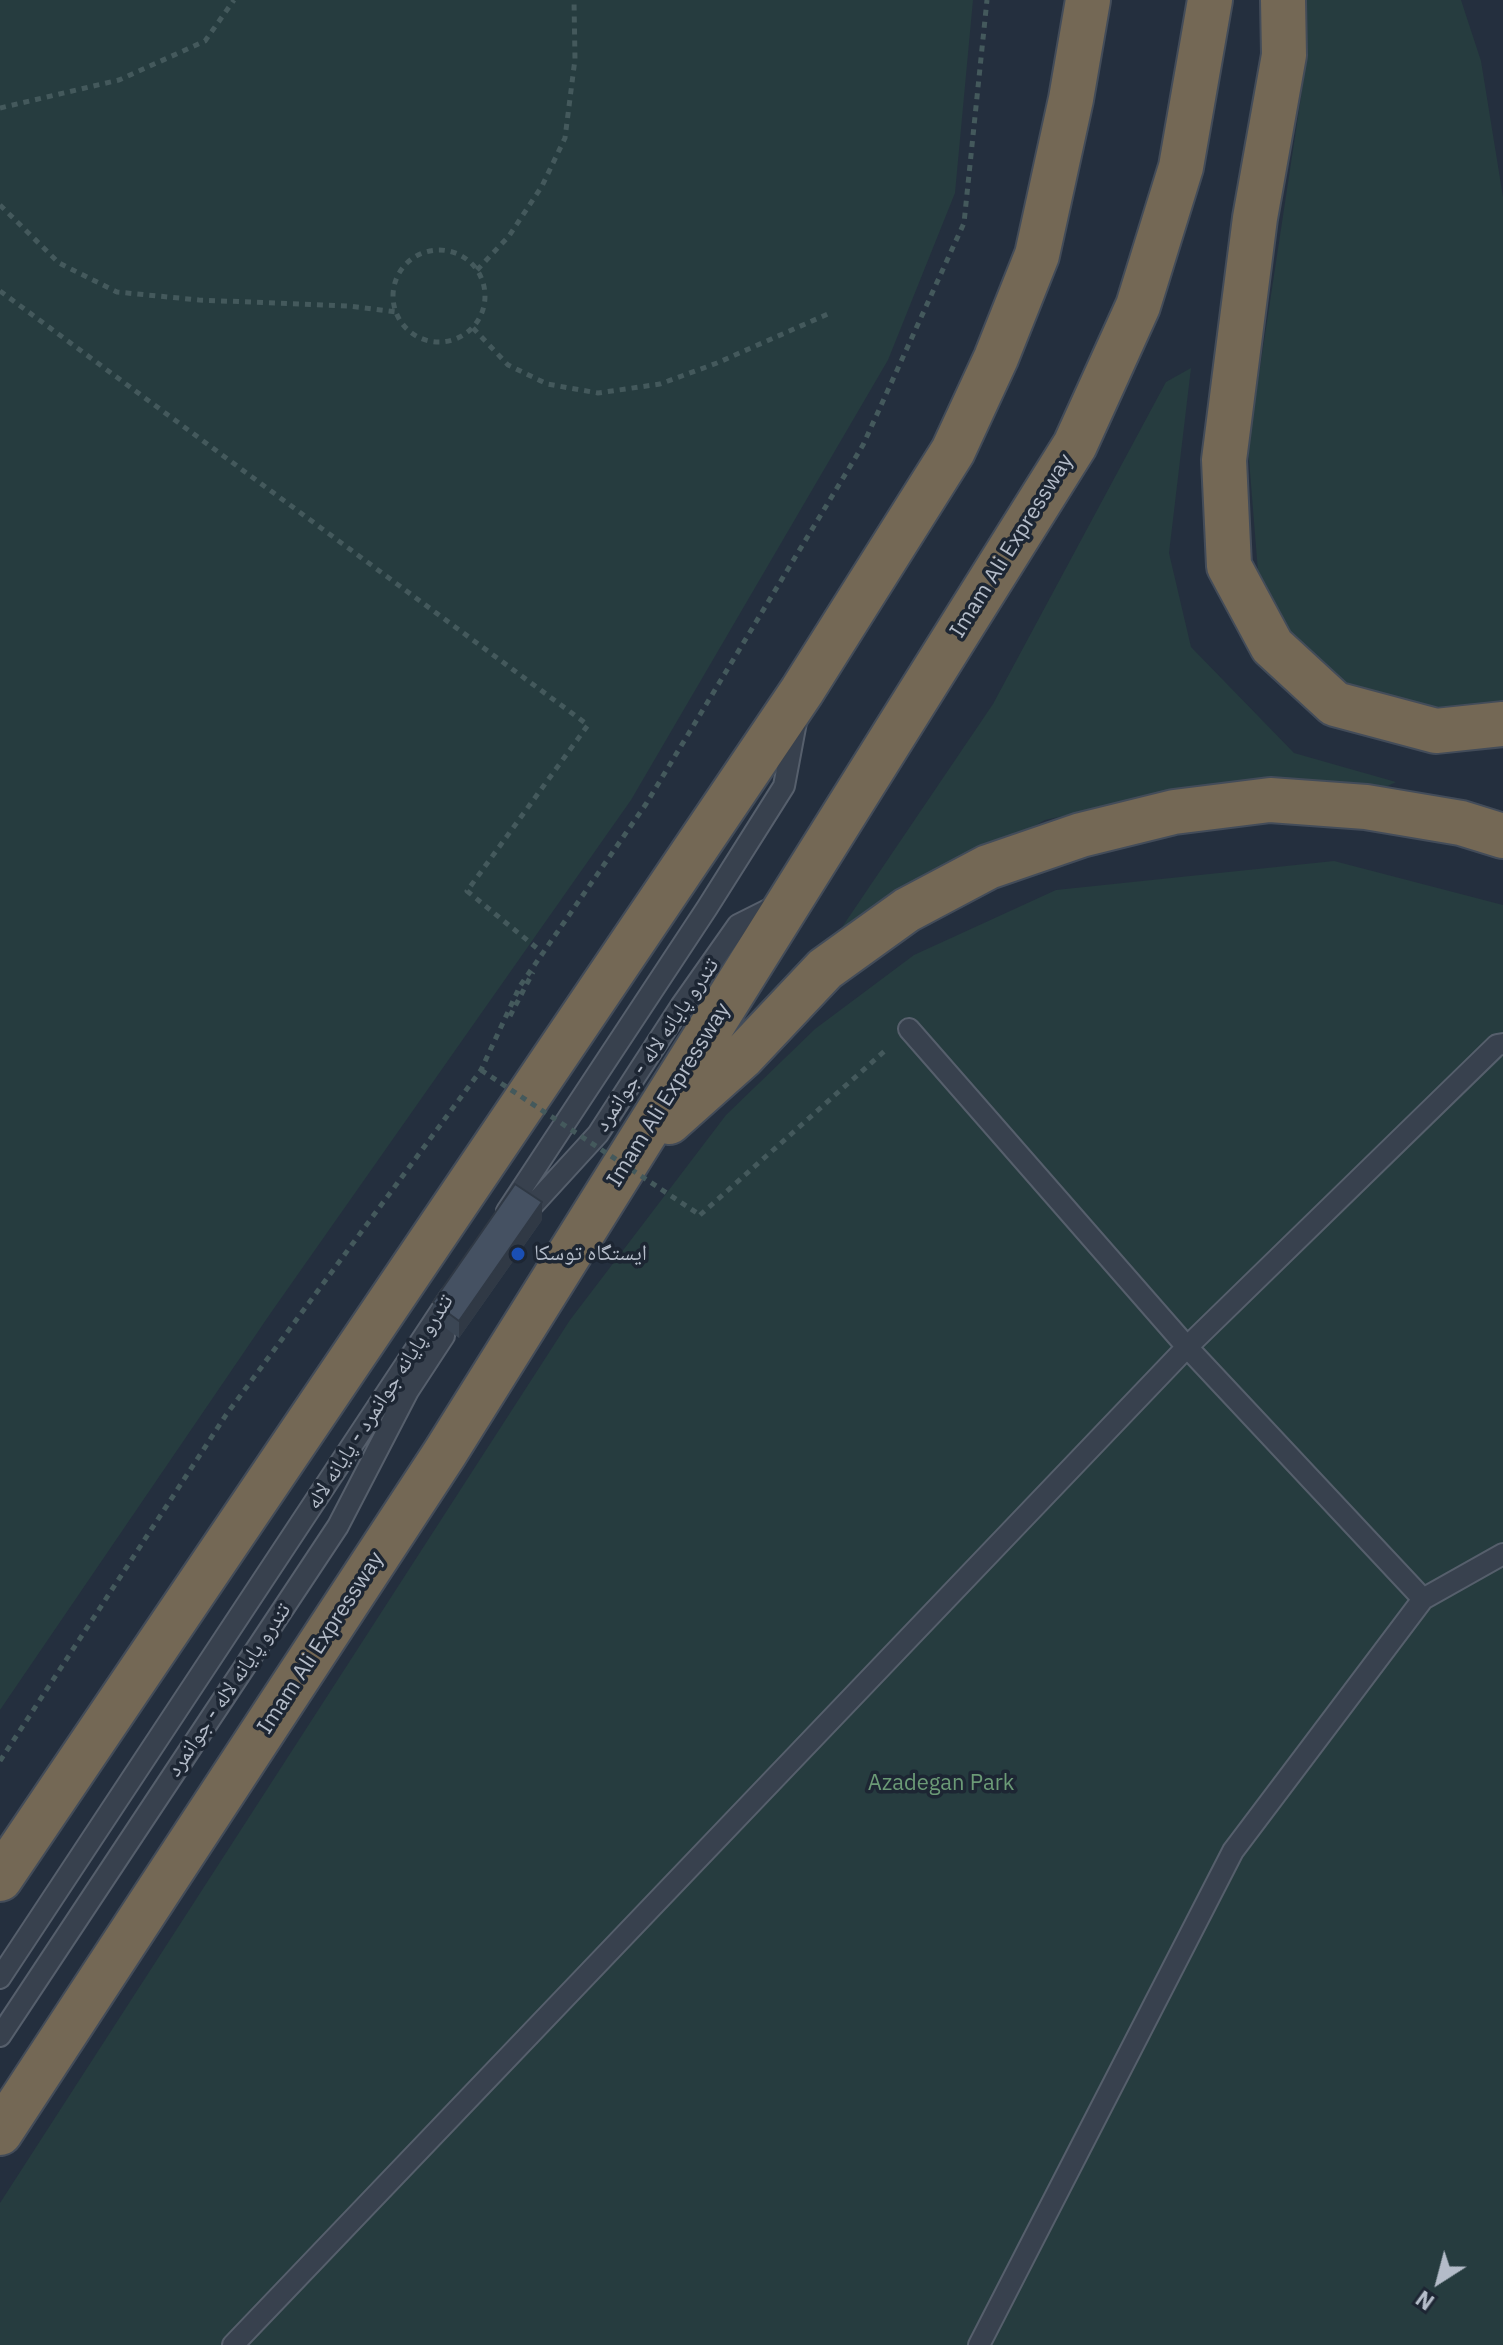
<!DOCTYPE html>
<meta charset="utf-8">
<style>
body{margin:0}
#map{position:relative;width:1503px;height:2345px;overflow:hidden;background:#242f3e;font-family:"IBM Plex Sans",sans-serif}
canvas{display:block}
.north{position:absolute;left:1399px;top:2241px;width:80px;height:80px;-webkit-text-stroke:6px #1d2633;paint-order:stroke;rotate:216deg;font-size:22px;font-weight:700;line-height:32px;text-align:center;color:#b4bcc9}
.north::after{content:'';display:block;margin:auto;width:28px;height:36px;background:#b4bcc9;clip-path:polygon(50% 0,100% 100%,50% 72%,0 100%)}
</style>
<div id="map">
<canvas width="1503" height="2345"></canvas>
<div class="north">N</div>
</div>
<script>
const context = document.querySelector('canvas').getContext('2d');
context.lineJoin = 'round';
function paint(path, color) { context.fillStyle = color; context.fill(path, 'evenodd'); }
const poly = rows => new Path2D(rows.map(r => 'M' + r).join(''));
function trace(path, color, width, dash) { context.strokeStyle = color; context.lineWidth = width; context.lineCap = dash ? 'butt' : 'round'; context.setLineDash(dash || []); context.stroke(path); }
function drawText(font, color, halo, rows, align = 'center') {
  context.font = font + ' "IBM Plex Sans","Noto Naskh Arabic",sans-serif'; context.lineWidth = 7; context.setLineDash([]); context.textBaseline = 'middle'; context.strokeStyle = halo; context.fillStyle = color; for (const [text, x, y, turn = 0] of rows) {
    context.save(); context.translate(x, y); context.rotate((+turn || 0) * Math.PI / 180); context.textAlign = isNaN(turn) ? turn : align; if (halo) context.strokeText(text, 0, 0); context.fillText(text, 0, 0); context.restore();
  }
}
const green = poly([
 [0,0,973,0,955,193,888,360,631,800,270,1314,0,1710],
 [1301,0,1461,0,1481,61,1503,197,1503,701,1419,713,1320,680,1261,609,1248,447,1304,77],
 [1191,368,1169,553,1191,647,1294,753,1396,782,1373,793,1194,787,1045,820,861,924,830,945,993,704,1166,382],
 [1334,861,1503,905,1503,2345,0,2345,0,2203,570,1320,726,1115,815,1029,914,955,1056,890]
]);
const path = poly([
 [0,108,119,80,205,41,234,0],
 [0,205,59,263,117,292,199,300,348,306,397,312],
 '393 296a46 46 0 1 1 92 0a46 46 0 1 1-92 0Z',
 [477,270,509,236,542,186,565,138,575,59,574,0],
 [0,291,588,725,467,891,543,953],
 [473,328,508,365,547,384,598,393,660,384,717,363,830,313],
 [510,1016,533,972],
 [700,1215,888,1048],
 [0,1761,226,1415,481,1070,520,986,646,804,863,445,964,223,987,0]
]);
const lane = poly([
 [909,1029,1187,1347,1497,1045,1503,1044],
 [534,1204,598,1134,681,1006,738,925,778,905],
 [507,1211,707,908,784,786,796,722],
 [0,1978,450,1297],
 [0,2036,338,1526,408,1391,444,1336],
 [233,2345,1187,1347,1423,1599],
 [979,2345,1233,1851,1423,1599,1503,1554]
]);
const highway = poly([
 [1283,0,1284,55,1255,218,1224,460,1229,566,1272,646,1335,704,1436,731,1503,724],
 [669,1122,743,1056,825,969,907,910,988,867,1081,835,1174,812,1270,800,1366,807,1461,823,1503,836],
 [0,1879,802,691,953,451,996,358,1037,255,1071,99,1088,0],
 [0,2133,445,1453,1075,445,1138,306,1181,167,1210,0]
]);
const pathBridge = poly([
 [481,1070,700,1215]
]);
const wall = poly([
 [542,1220,459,1338,433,1319,433,1302]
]);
const shadedWall = poly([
 [542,1202,542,1220,459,1338,459,1321]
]);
const building = poly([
 [515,1184,542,1202,459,1321,433,1302,515,1184]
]);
const markers = [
 [518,1254,8,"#1a4fb4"]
];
const streetNames = [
 ["Imam Ali Expressway",1012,546,-58],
 ["تندرو پایانه لاله - جوانمرد",657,1045,-56],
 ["Imam Ali Expressway",669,1095,-58],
 ["تندرو پایانه جوانمرد - پایانه لاله",380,1402,-57],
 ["Imam Ali Expressway",321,1643,-57],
 ["تندرو پایانه لاله - جوانمرد",229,1690,-56]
];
const poiNames = [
 ["ایستگاه توسکا",534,1254]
];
const parkNames = [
 ["Azadegan Park",941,1784]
];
paint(green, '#263c3f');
trace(lane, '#565f6c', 24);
trace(highway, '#434c59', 48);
trace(path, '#44595c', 5, [6, 6]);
trace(lane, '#38414e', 20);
trace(highway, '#746855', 44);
trace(pathBridge, '#44595c', 5, [6, 6]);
paint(wall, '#3b4654');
paint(shadedWall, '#303945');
paint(building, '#455162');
trace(building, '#303945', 2);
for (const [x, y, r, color] of markers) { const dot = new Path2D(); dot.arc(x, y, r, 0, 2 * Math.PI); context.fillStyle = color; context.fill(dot); trace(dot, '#1d2633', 3); }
drawText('22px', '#b4bcc9', '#1d2633', streetNames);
drawText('22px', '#b4bcc9', '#1d2633', poiNames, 'left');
drawText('22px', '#6b9a76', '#1d2633', parkNames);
</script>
